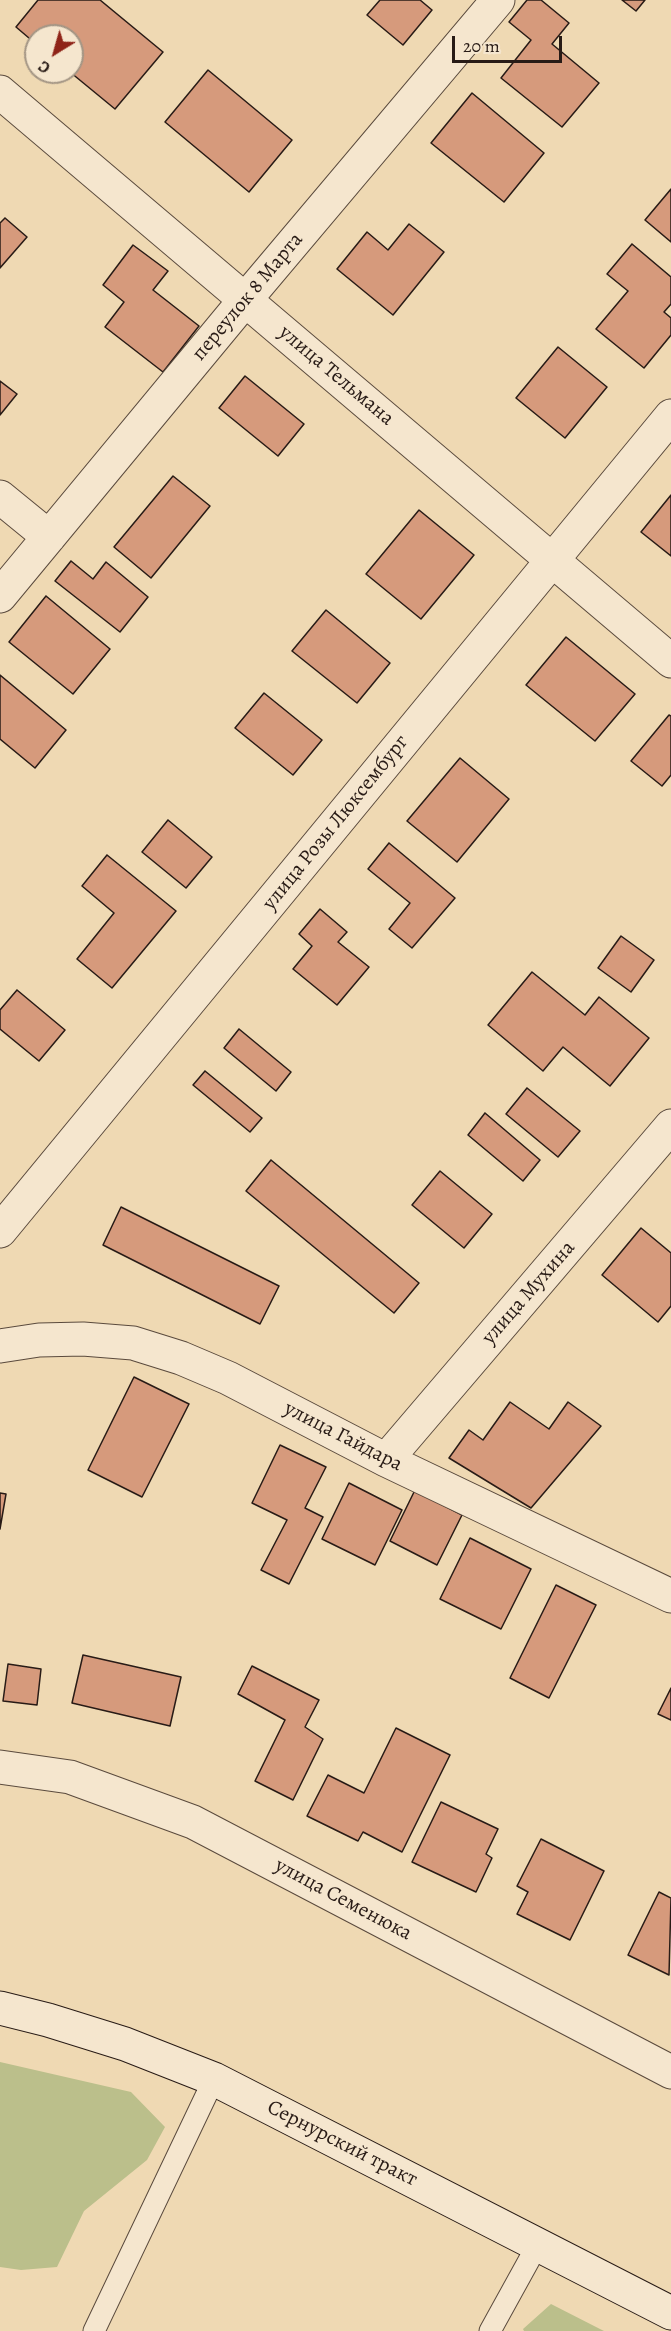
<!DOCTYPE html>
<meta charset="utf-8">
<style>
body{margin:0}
#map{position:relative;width:671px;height:2331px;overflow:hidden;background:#efd9b3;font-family:Alegreya,serif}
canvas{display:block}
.north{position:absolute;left:24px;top:24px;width:60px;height:60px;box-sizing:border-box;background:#f5e6ce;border:2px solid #a39584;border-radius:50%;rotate:217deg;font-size:16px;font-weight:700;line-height:24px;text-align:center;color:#281b16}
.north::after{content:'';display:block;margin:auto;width:21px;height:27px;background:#8f2418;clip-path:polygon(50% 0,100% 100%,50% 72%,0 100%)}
.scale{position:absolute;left:452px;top:36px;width:110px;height:27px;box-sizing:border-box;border:3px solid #281b16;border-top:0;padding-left:8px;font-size:18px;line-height:21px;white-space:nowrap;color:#281b16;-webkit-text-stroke:4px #f5e6ce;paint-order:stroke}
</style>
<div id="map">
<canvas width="671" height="2331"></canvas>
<div class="north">С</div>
<div class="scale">20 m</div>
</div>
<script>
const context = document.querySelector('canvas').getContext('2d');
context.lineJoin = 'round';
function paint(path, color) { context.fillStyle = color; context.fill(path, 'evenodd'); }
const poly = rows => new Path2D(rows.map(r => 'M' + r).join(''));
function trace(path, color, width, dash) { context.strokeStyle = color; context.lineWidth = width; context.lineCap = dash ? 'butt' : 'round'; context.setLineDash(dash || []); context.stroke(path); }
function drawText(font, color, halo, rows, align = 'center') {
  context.font = font + ' Alegreya,serif'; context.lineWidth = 4.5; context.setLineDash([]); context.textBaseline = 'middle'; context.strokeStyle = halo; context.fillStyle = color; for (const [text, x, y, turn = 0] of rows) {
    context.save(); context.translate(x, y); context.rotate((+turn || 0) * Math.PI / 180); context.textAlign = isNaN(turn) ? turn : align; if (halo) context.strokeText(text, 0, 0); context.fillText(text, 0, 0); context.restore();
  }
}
const green = poly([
 [0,2062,131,2092,165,2127,147,2160,84,2211,57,2267,21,2270,0,2267],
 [551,2304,600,2329,604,2331,524,2331,523,2329]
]);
const building = poly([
 [38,0,100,0,163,52,115,109,70,72,72,72,72,36,36,36,36,44,16,27,38,0],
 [380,0,420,0,432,10,403,45,367,15,380,0],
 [527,0,541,0,569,23,552,44,599,83,562,127,501,78,531,40,509,22,527,0],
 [622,0,645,0,636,11,622,0],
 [208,70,292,140,249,192,165,122,208,70],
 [472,93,544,153,504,202,431,143,472,93],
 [671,189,671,242,645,220,671,189],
 [5,218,27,237,0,268,0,223,5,218],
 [409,224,444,252,393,315,337,269,367,232,388,250,409,224],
 [632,244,671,277,671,304,664,312,671,318,671,335,644,368,596,329,628,291,607,274,632,244],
 [133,245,168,271,153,290,199,326,163,372,105,327,124,302,103,285,133,245],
 [558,347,607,387,565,438,516,398,558,347],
 [245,376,304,424,278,456,219,408,245,376],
 [0,381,17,394,0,415,0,381],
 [173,476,210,506,151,578,114,547,173,476],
 [671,495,671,556,641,532,671,495],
 [419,510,474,555,421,619,366,574,419,510],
 [71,561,93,579,106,562,148,597,120,632,55,581,71,561],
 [46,596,110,649,73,694,9,642,46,596],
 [326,610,390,663,357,703,292,651,326,610],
 [566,637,635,694,595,741,526,685,566,637],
 [0,675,66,730,35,768,0,739,0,675],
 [264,693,322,740,293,775,235,728,264,693],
 [669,715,671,716,671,775,662,786,631,761,669,715],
 [460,758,509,799,457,862,407,821,460,758],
 [168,820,212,857,186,888,142,852,168,820],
 [389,843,455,898,412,948,389,929,410,903,368,869,389,843],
 [107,855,176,911,112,988,77,959,114,913,82,886,107,855],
 [320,909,347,932,338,942,369,967,337,1005,293,969,312,946,299,934,320,909],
 [621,936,654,960,631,992,598,968,621,936],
 [532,972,585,1015,599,997,649,1038,610,1086,563,1047,543,1071,488,1025,532,972],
 [17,990,65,1030,39,1061,0,1029,0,1010,17,990],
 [239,1029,291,1072,276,1091,224,1048,239,1029],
 [205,1071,262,1118,250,1132,193,1085,205,1071],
 [527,1088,580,1131,558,1157,506,1114,527,1088],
 [485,1113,540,1160,523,1181,468,1135,485,1113],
 [271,1160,419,1283,394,1313,246,1191,271,1160],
 [440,1171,492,1214,464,1248,412,1205,440,1171],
 [121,1207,279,1286,260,1324,103,1245,121,1207],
 [641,1228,671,1253,671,1306,658,1322,602,1275,641,1228],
 [134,1377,189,1404,142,1497,88,1470,134,1377],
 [510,1402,549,1429,568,1402,601,1426,531,1508,449,1458,469,1430,483,1440,510,1402],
 [280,1445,326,1467,305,1508,323,1517,289,1584,261,1570,287,1520,252,1503,280,1445],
 [349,1483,402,1510,375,1565,322,1539,349,1483],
 [415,1490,462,1515,437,1565,390,1541,415,1490],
 [0,1493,6,1494,0,1529,0,1493],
 [470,1538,531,1569,501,1629,440,1599,470,1538],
 [556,1585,596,1605,549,1698,510,1678,556,1585],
 [83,1655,181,1677,170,1726,72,1703,83,1655],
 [8,1664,41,1669,37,1705,3,1701,8,1664],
 [252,1666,319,1700,305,1727,323,1739,293,1800,255,1781,285,1720,238,1694,252,1666],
 [671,1688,671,1720,658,1714,671,1688],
 [396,1728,450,1755,402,1852,363,1832,358,1841,307,1816,328,1775,364,1793,396,1728],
 [441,1802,498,1829,486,1854,492,1858,476,1892,412,1862,441,1802],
 [541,1839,604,1871,570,1940,517,1914,528,1892,517,1886,541,1839],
 [659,1892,671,1898,669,1975,628,1955,659,1892]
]);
const lane = poly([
 [94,2331,214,2079],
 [490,2331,538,2244]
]);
const street = poly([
 [0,92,671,661],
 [0,497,49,537],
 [0,596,245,300,498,0],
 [0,1231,671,416],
 [0,1346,39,1340,83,1339,133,1343,181,1358,228,1378,386,1460,671,1596],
 [386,1460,671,1126],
 [0,1767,70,1777,193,1822,671,2072]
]);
const secondary = poly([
 [0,2008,48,2020,125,2044,214,2079,671,2313]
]);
const streetNames = [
 ["переулок 8 Марта",248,297,-50],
 ["улица Тельмана",336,376,40],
 ["улица Розы Люксембург",336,823,-51],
 ["улица Мухина",529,1293,-49],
 ["улица Гайдара",343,1437,27],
 ["улица Семенюка",343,1900,28],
 ["Сернурский тракт",342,2144,27]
];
paint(green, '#bbbf8b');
paint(building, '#d69a7c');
trace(building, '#281b16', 1.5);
trace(lane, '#5a4a3d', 23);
trace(street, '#5a4a3d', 35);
trace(secondary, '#281b16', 35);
trace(lane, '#f5e6ce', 21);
trace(street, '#f5e6ce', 33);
trace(secondary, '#f5e6ce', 33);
drawText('21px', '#281b16', '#f5e6ce', streetNames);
</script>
